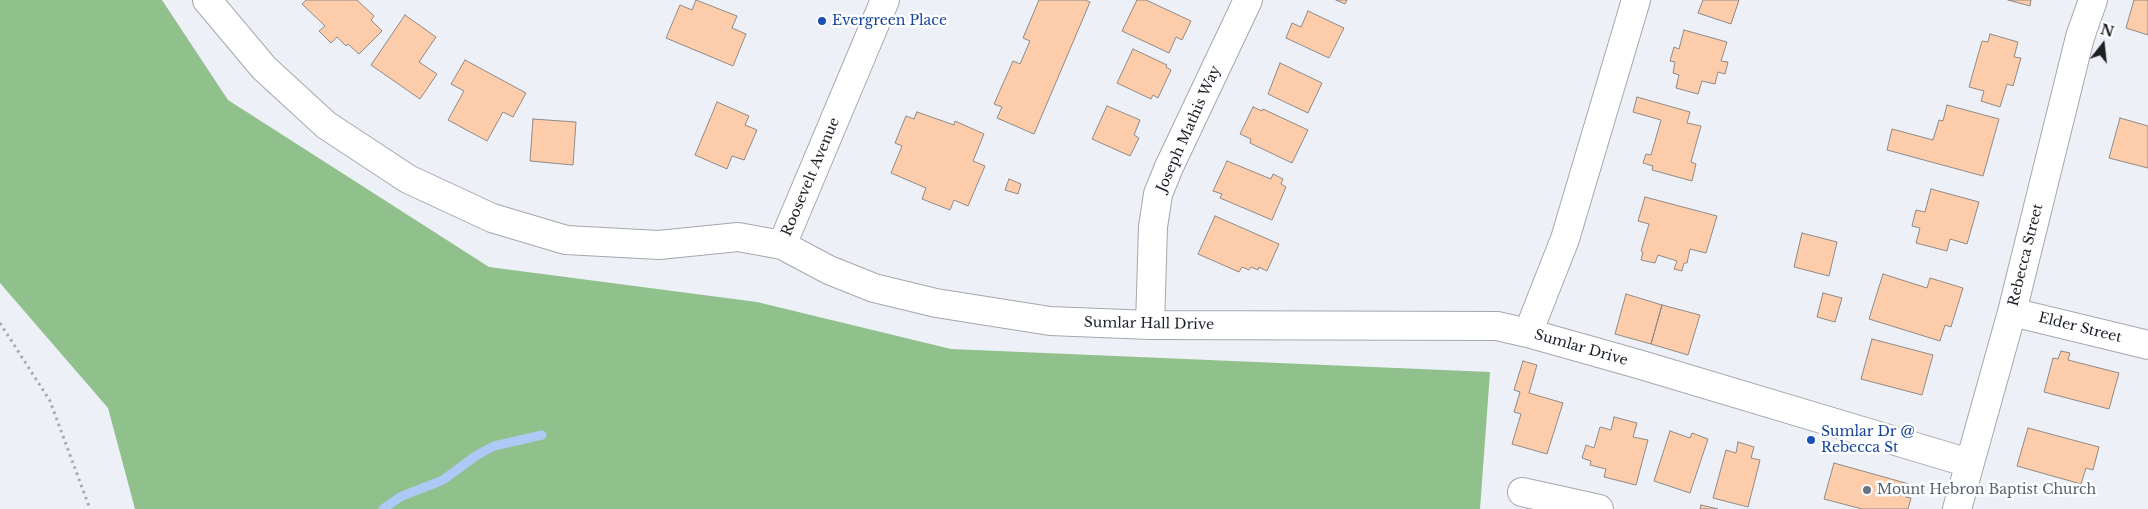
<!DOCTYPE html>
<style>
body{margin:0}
#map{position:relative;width:2148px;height:509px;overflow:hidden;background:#eef0f7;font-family:"Libre Baskerville",serif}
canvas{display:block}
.north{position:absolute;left:2078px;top:20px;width:50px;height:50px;-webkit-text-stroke:4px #fdfeff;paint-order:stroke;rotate:16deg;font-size:14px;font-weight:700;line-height:20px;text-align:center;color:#1e1f22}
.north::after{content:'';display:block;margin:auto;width:18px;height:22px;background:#1e1f22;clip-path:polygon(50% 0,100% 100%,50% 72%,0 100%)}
</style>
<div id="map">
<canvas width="2148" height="509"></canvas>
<div class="north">N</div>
</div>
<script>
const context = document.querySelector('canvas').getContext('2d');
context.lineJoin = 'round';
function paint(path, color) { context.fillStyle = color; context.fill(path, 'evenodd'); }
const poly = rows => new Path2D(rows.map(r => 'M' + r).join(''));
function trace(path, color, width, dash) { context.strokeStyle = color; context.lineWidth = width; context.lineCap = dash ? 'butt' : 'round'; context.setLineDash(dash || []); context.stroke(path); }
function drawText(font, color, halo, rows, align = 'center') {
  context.font = font + ' "Libre Baskerville",serif'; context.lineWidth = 5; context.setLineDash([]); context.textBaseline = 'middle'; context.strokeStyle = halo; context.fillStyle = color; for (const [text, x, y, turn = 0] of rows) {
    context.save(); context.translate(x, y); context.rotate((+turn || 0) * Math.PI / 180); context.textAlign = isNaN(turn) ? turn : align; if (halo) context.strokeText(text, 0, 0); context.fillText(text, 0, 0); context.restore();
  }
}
const forest = poly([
 [0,0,162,0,228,100,489,267,757,302,951,349,1490,372,1480,509,135,509,108,408,0,283]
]);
const stream = poly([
 [383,509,400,497,443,480,477,455,494,446,542,435]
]);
const building = poly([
 [306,0,357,0,374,16,371,20,382,31,359,54,348,44,346,46,337,37,331,43,319,31,325,26,302,4,306,0],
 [696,0,737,16,732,28,746,34,733,66,666,38,680,5,692,10,696,0],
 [1039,0,1085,0,1090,2,1034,134,997,118,1002,107,994,104,1013,61,1020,64,1030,41,1023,38,1039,0],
 [1137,0,1146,0,1191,21,1182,40,1176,37,1169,53,1122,31,1137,0],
 [1336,0,1347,0,1345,4,1336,0],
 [1703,0,1739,0,1731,24,1698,13,1703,0],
 [2008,0,2031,0,2030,6,2008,0],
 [2134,0,2148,0,2148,35,2126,28,2134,0],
 [1308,11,1344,28,1329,58,1286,38,1292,23,1301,27,1308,11],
 [405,15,436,37,419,62,437,74,420,99,371,65,405,15],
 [1684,30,1727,42,1721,61,1728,62,1725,74,1718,72,1715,84,1702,81,1698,94,1676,88,1679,75,1673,73,1675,62,1670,61,1674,47,1679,49,1684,30],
 [1990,34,2018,42,2014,57,2021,58,2013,86,2007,84,2000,107,1981,101,1984,91,1969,87,1982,41,1988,42,1990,34],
 [1133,49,1167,65,1166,67,1171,70,1158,98,1153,95,1151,99,1117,83,1133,49],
 [465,60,526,93,513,117,503,112,487,141,448,120,464,91,451,84,465,60],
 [1280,63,1322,83,1308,113,1268,94,1280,63],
 [1637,97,1690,112,1687,123,1701,126,1691,162,1696,164,1692,181,1652,170,1653,166,1643,163,1646,154,1651,155,1661,120,1633,112,1637,97],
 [717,102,749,116,745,125,757,130,744,160,732,156,727,169,695,155,717,102],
 [1947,105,1999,119,1983,176,1887,150,1892,129,1933,140,1939,120,1943,121,1947,105],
 [1107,106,1140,120,1134,135,1139,138,1130,156,1092,139,1107,106],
 [1253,107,1262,111,1263,109,1308,130,1292,163,1250,143,1251,139,1240,134,1253,107],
 [917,112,954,125,955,121,984,134,973,161,985,166,968,206,954,200,950,210,922,199,926,188,891,173,902,146,895,143,906,116,914,119,917,112],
 [2120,118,2148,126,2148,168,2109,158,2120,118],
 [533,119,576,122,573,165,530,161,533,119],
 [1227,161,1271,179,1273,174,1283,179,1281,184,1286,187,1272,220,1220,198,1222,194,1213,191,1227,161],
 [1009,179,1021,184,1018,194,1005,190,1009,179],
 [1931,189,1979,202,1967,244,1950,239,1947,251,1916,243,1920,228,1912,226,1916,210,1925,212,1931,189],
 [1645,197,1717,216,1706,253,1690,249,1687,263,1684,263,1682,271,1674,269,1677,261,1658,255,1655,263,1641,260,1643,252,1641,251,1649,224,1638,221,1645,197],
 [1215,216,1279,244,1267,271,1259,267,1258,270,1251,267,1249,270,1242,267,1239,272,1198,254,1215,216],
 [1802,233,1837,242,1829,276,1794,267,1802,233],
 [1883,274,1927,288,1930,278,1963,288,1951,327,1945,325,1940,341,1869,319,1883,274],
 [1823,293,1842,298,1835,322,1817,317,1823,293],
 [1626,294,1662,305,1651,344,1615,334,1626,294],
 [1662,305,1700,315,1688,355,1651,344,1662,305],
 [1872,339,1933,355,1922,395,1861,379,1872,339],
 [2061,351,2070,353,2068,360,2119,373,2109,409,2044,392,2053,358,2058,359,2061,351],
 [1523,361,1537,365,1529,393,1563,403,1547,454,1512,444,1521,414,1514,412,1520,392,1514,390,1523,361],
 [1614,417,1637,423,1633,437,1648,440,1636,485,1604,477,1606,469,1590,465,1591,461,1582,458,1586,445,1594,448,1600,427,1611,430,1614,417],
 [2028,428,2099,447,2093,470,2086,468,2081,484,2017,466,2028,428],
 [1670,431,1690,438,1692,433,1708,439,1690,493,1654,481,1670,431],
 [1738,442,1754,447,1751,458,1760,460,1748,507,1713,498,1726,450,1736,453,1738,442],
 [1834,463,1909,484,1906,497,1911,498,1908,509,1862,509,1824,499,1834,463],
 [1701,505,1718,509,1700,509,1701,505]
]);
const path = poly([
 [0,323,50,401,90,509]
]);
const minor = poly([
 [207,0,264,68,326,125,408,179,492,218,566,240,659,245,738,237,782,245,829,270,874,288,936,303,1050,321,1150,325,1497,326,1528,333,1638,364,1969,463],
 [782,245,885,0],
 [2012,312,2148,345],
 [1150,325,1153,227,1158,194,1169,167,1248,0],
 [1528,333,1565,239,1636,0],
 [1522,492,1599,509],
 [1957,509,2012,312,2080,37,2093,0]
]);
const markers = [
 [822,21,5,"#1a4fb4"],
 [1811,440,5,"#1a4fb4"],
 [1867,490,5,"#6b7280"]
];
const transitNames = [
 ["Evergreen Place",832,21],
 ["Sumlar Dr @",1821,432],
 ["Rebecca St",1821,448]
];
const streetNames = [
 ["Joseph Mathis Way",1189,129,-66],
 ["Roosevelt Avenue",811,177,-67],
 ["Rebecca Street",2026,255,-76],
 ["Sumlar Hall Drive",1149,324,1],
 ["Elder Street",2080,328,14],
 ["Sumlar Drive",1581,348,16]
];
const worshipNames = [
 ["Mount Hebron Baptist Church",1877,490]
];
paint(forest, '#90c08c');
trace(stream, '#afc9f7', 9);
paint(building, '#fdcdab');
trace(building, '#8f8985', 1);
trace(minor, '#a5a7ae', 30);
trace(path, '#a8aab0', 3, [2.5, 4]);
trace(minor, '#fff', 28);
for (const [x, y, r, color] of markers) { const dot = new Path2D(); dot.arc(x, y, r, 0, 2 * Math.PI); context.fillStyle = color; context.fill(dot); trace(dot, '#fdfeff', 2); }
drawText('14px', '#164399', '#fdfeff', transitNames, 'left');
drawText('14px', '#1e1f22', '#fdfeff', streetNames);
drawText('14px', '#5b616d', '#fdfeff', worshipNames, 'left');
</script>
